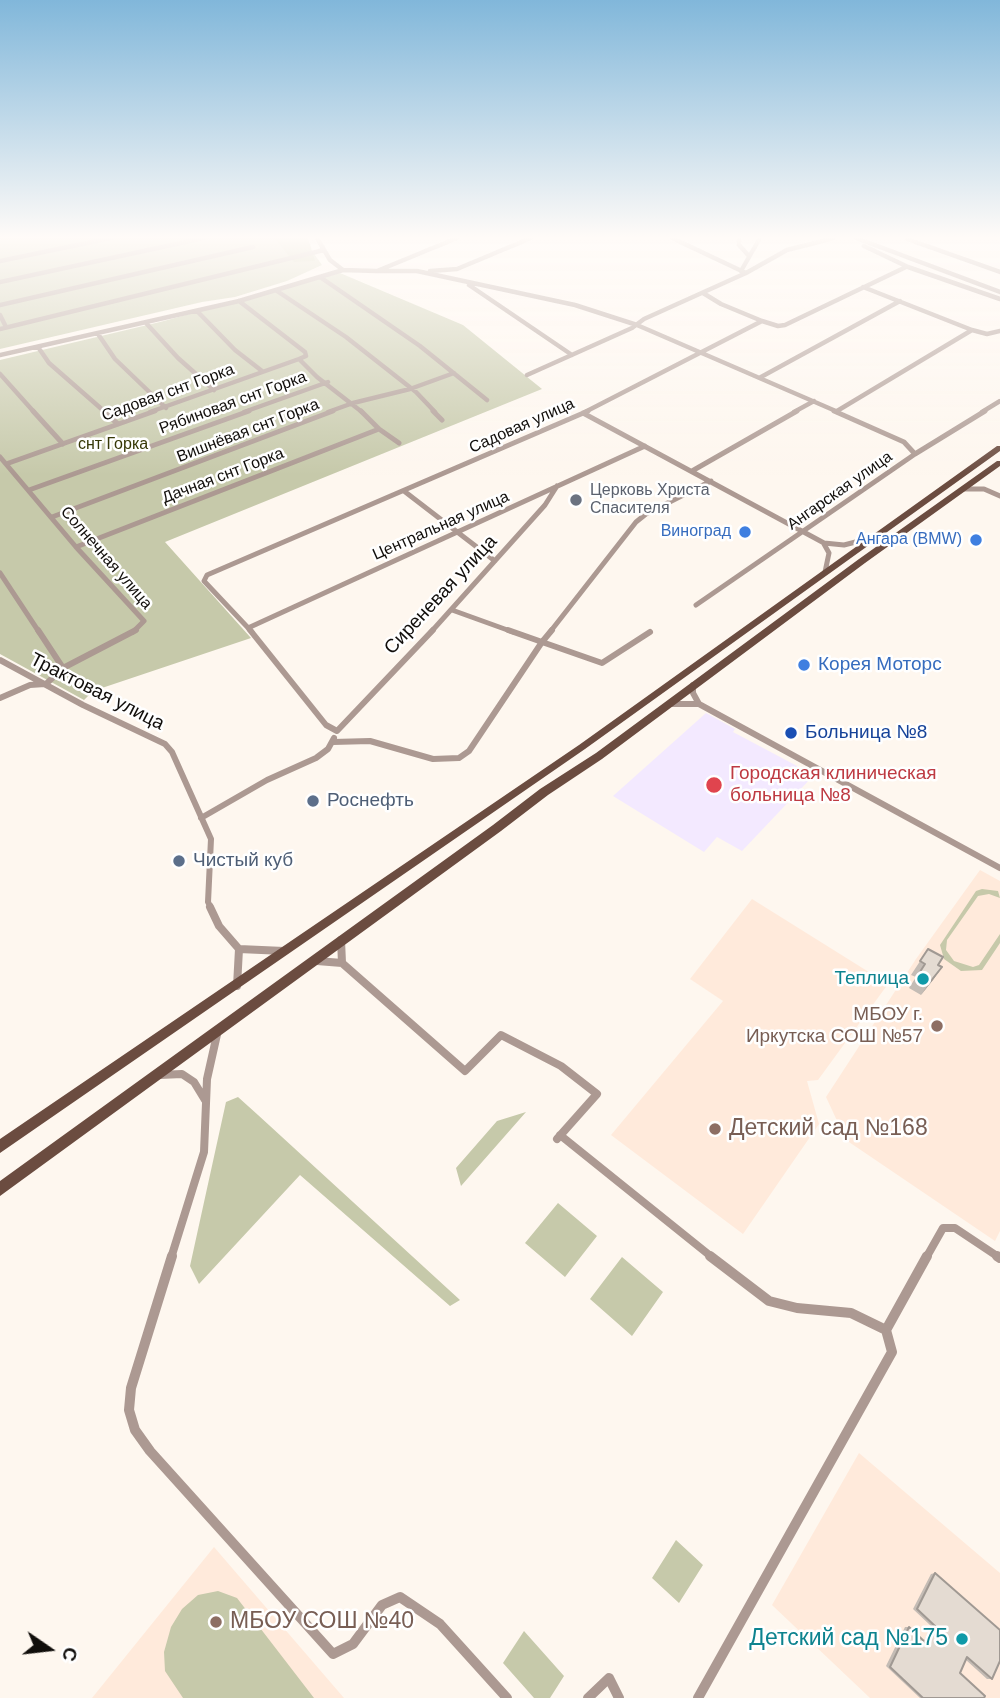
<!DOCTYPE html>
<meta charset="utf-8">
<style>
body{margin:0}
#map{position:relative;width:1000px;height:1698px;overflow:hidden;background:#fef7ef;font-family:Helvetica,sans-serif}
canvas{display:block}
.north{position:absolute;left:14px;top:1614px;width:70px;height:70px;-webkit-text-stroke:5px #fff;paint-order:stroke;rotate:104deg;font-size:19px;font-weight:700;line-height:28px;text-align:center;color:#110e0b}
.north::after{content:'';display:block;margin:auto;width:24px;height:32px;background:#110e0b;clip-path:polygon(50% 0,100% 100%,50% 72%,0 100%)}
</style>
<div id="map">
<canvas width="1000" height="1698"></canvas>
<div class="north">С</div>
</div>
<script>
const context = document.querySelector('canvas').getContext('2d');
context.lineJoin = 'round';
function paint(path, color) { context.fillStyle = color; context.fill(path, 'evenodd'); }
const poly = rows => new Path2D(rows.map(r => 'M' + r).join(''));
function trace(path, color, width, dash) { context.strokeStyle = color; context.lineWidth = width; context.lineCap = dash ? 'butt' : 'round'; context.setLineDash(dash || []); context.stroke(path); }
function drawText(font, color, halo, rows, align = 'center') {
  context.font = font + ' Helvetica,sans-serif'; context.lineWidth = 5; context.setLineDash([]); context.textBaseline = 'middle'; context.strokeStyle = halo; context.fillStyle = color; for (const [text, x, y, turn = 0] of rows) {
    context.save(); context.translate(x, y); context.rotate((+turn || 0) * Math.PI / 180); context.textAlign = isNaN(turn) ? turn : align; if (halo) context.strokeText(text, 0, 0); context.fillText(text, 0, 0); context.restore();
  }
}
const education = poly([
 [980,870,1000,881,1000,1231,995,1241,846,1140,826,1097,916,959],
 [752,899,888,984,818,1080,807,1081,819,1124,743,1234,611,1135,723,1001,690,979],
 [859,1453,1000,1573,1000,1698,870,1698,772,1605],
 [214,1547,344,1698,92,1698]
]);
const medical = poly([
 [706,713,735,729,733,732,814,775,742,851,717,837,704,852,613,796]
]);
const green = poly([
 [0,238,303,238,322,265,287,281,235,297,202,302,0,349],
 [340,273,463,325,542,389,165,542,251,638,93,691,84,700,0,654,0,360,160,322],
 [982,889,998,891,1000,898,989,894,978,896,947,940,946,950,954,961,973,967,979,965,1000,934,1000,943,982,970,961,971,944,959,940,945,976,891],
 [238,1097,258,1115,460,1300,450,1306,300,1175,199,1284,190,1266,226,1102],
 [526,1112,461,1186,456,1168,497,1121],
 [558,1203,597,1236,565,1277,525,1243],
 [622,1257,663,1292,632,1336,590,1299],
 [676,1540,703,1565,679,1603,652,1578],
 [218,1591,237,1598,314,1698,183,1698,165,1671,164,1652,171,1627,182,1609,198,1595],
 [524,1631,564,1676,550,1698,534,1698,503,1663]
]);
const forest = poly([
 [274,238,308,238,315,261,294,262]
]);
const minorFar4 = poly([
 [317,238,330,260,343,270],
 [672,238,746,273],
 [739,238,739,245,748,255],
 [856,238,1000,292],
 [907,239,1000,272],
 [864,246,908,267,1000,299],
 [0,261,111,238],
 [377,271,417,271,575,305,637,325,838,412],
 [430,271,457,269,531,238],
 [741,271,760,238],
 [320,277,420,346,487,400],
 [0,282,204,238],
 [469,285,572,355],
 [277,291,346,337,416,392,435,412],
 [703,293,721,304,762,321],
 [239,301,305,352,306,356,299,359,317,377,362,412],
 [0,305,253,247],
 [197,311,235,350,262,371],
 [0,315,6,327],
 [146,323,178,358,214,390],
 [0,329,324,250],
 [972,330,987,334,1000,331],
 [98,334,115,359,166,408],
 [38,347,49,363,105,412],
 [0,355,239,301,343,270,377,271,457,238],
 [0,374,34,412],
 [527,375,632,328,644,319,746,273,787,250,834,238],
 [761,377,900,301],
 [837,411,972,330,863,287],
 [150,412,299,359],
 [244,412,328,382],
 [328,412,353,403,410,389,454,373],
 [585,412,762,321,778,326,785,325,906,267],
 [794,412,814,401],
 [982,412,1000,401]
]);
const minorFar3 = poly([
 [33,411,63,444],
 [103,411,118,424],
 [361,411,379,429,399,443],
 [433,411,442,420],
 [834,411,904,442,915,454],
 [583,413,824,543,844,545,871,538],
 [0,457,76,547,144,621,133,632],
 [6,464,155,411],
 [692,471,797,411],
 [964,489,984,489,1000,496],
 [29,490,249,411],
 [404,491,495,561],
 [52,517,333,411],
 [824,544,829,553,825,572],
 [76,547,379,429],
 [0,573,39,632],
 [696,605,915,454,985,411],
 [452,610,513,632],
 [248,628,645,446],
 [252,632,204,581,207,575,588,411],
 [431,632,545,505,557,486],
 [550,632,636,522,646,514,711,481]
]);
const minorFar2 = poly([
 [38,630,63,668],
 [250,630,326,725,337,731,433,630],
 [508,630,542,642,552,630],
 [0,660,83,705,165,744,172,752,211,839,208,902,211,908],
 [46,684,63,668,136,630],
 [693,685,693,693,699,704],
 [0,698,30,685,45,684],
 [672,704,699,704,1000,868],
 [333,742,370,741,433,759,459,758,469,751,542,642,602,663,650,632],
 [201,818,267,780,316,758,328,749,334,738]
]);
const minorFar1 = poly([
 [210,907,219,926,239,949],
 [341,940,342,963],
 [239,949,284,951],
 [317,961,342,963,465,1071,501,1035,561,1066,597,1094,557,1139],
 [237,986,239,949],
 [160,1075,182,1074,194,1082,205,1100],
 [560,1135,713,1258],
 [171,1258,204,1152,207,1079,218,1030],
 [926,1258,943,1228,955,1228,1000,1258]
]);
const minor = poly([
 [172,1256,131,1388,129,1410,135,1430,150,1451,333,1654,353,1644,382,1605,400,1597,440,1624,507,1698],
 [997,1256,1000,1258],
 [886,1330,927,1256],
 [588,1698,609,1678,619,1698],
 [698,1698,892,1352,886,1330,851,1313,797,1308,769,1301,710,1256]
]);
const primary = poly([
 [997,446,1000,446,1000,451,585,749,0,1153,0,1139,579,745,997,446],
 [997,461,1000,461,1000,466,865,563,602,759,548,795,501,831,0,1196,0,1181,493,825,540,789,596,753,859,559,997,461]
]);
const wall = poly([
 [928,949,938,965,942,967,921,995,909,988,916,977,911,975],
 [935,1573,992,1679,987,1679,966,1660,960,1673,984,1698,920,1698,886,1666,905,1627,909,1627,924,1641,931,1626,913,1609,931,1574]
]);
const shadedWall = poly([
 [942,967,933,980,921,995,930,982]
]);
const building = poly([
 [928,949,943,957,938,965,942,967,930,982,918,975,925,964,920,961,928,949],
 [935,1573,1000,1630,1000,1661,992,1679,967,1657,960,1673,985,1696,984,1698,923,1698,890,1667,909,1627,927,1644,935,1626,917,1609,935,1573]
]);
const markers = [
 [576,500,7,"#6b7280"],
 [745,532,7,"#3f7fe0"],
 [976,540,7,"#3f7fe0"],
 [804,665,7,"#3f7fe0"],
 [791,733,7,"#1a4fb4"],
 [714,785,9,"#e0444e"],
 [313,801,7,"#5c6f8a"],
 [179,861,7,"#5c6f8a"],
 [923,979,7,"#0f9aa8"],
 [937,1026,7,"#8d6e63"],
 [715,1129,7,"#8d6e63"],
 [216,1622,7,"#8d6e63"],
 [962,1639,7,"#0f9aa8"]
];
const farStreetnames = [
 ["Садовая снт Горка",168,393,-20],
 ["Рябиновая снт Горка",233,403,-20],
 ["Садовая улица",522,426,-24],
 ["Вишнёвая снт Горка",248,431,-21],
 ["Дачная снт Горка",223,476,-21],
 ["Ангарская улица",840,491,-35],
 ["Центральная улица",441,526,-24],
 ["Солнечная улица",106,558,49]
];
const farParknames = [
 ["снт Горка",113,445]
];
const farWorshipnames = [
 ["Церковь Христа",590,491],
 ["Спасителя",590,509]
];
const farShopnames = [
 ["Виноград",731,532],
 ["Ангара (BMW)",962,540]
];
const streetNames = [
 ["Сиреневая улица",441,595,-47],
 ["Трактовая улица",97,692,27]
];
const shopNames = [
 ["Корея Моторс",818,665]
];
const transitNames = [
 ["Больница №8",805,733]
];
const healthNames = [
 ["Городская клиническая",730,774],
 ["больница №8",730,796]
];
const serviceNames = [
 ["Роснефть",327,801],
 ["Чистый куб",193,861]
];
const cultureNames = [
 ["Теплица",909,979]
];
const educationNames = [
 ["МБОУ г.",923,1015],
 ["Иркутска СОШ №57",923,1037]
];
const nearEducationnames = [
 ["Детский сад №168",729,1129],
 ["МБОУ СОШ №40",230,1622]
];
const nearCulturenames = [
 ["Детский сад №175",948,1639]
];
paint(education, '#ffeadb');
paint(medical, '#f3e9ff');
paint(green, '#c6c9aa');
paint(forest, '#b4b78f');
trace(minorFar4, '#ac9992', 4.5);
trace(minorFar3, '#ac9992', 5);
trace(minorFar2, '#ac9992', 6);
trace(minorFar1, '#ac9992', 8);
trace(minor, '#ac9992', 10);
paint(primary, '#6b4c40');
paint(wall, '#c4bcb5');
paint(shadedWall, '#a09993');
paint(building, '#e4dbd2');
trace(building, '#a09993', 2);
const sky = context.createLinearGradient(0, 0, 0, 475);
sky.addColorStop(0, '#81b7da');
sky.addColorStop(0.5, '#fffbf8');
sky.addColorStop(1, '#fffbf800');
context.fillStyle = sky;
context.fillRect(0, 0, 1000, 475);
for (const [x, y, r, color] of markers) { const dot = new Path2D(); dot.arc(x, y, r, 0, 2 * Math.PI); context.fillStyle = color; context.fill(dot); trace(dot, '#fff', 2.5); }
drawText('16px', '#110e0b', '#fff', farStreetnames);
drawText('16px', '#363806', '#fff', farParknames);
drawText('16px', '#5b616d', '#fff', farWorshipnames, 'left');
drawText('16px', '#366cbe', '#fff', farShopnames, 'right');
drawText('19px', '#110e0b', '#fff', streetNames);
drawText('19px', '#366cbe', '#fff', shopNames, 'left');
drawText('19px', '#164399', '#fff', transitNames, 'left');
drawText('19px', '#be3a42', '#fff', healthNames, 'left');
drawText('19px', '#4e5e75', '#fff', serviceNames, 'left');
drawText('19px', '#0d838f', '#fff', cultureNames, 'right');
drawText('19px', '#785e54', '#fff', educationNames, 'right');
drawText('23px', '#785e54', '#fff', nearEducationnames, 'left');
drawText('23px', '#0d838f', '#fff', nearCulturenames, 'right');
</script>
